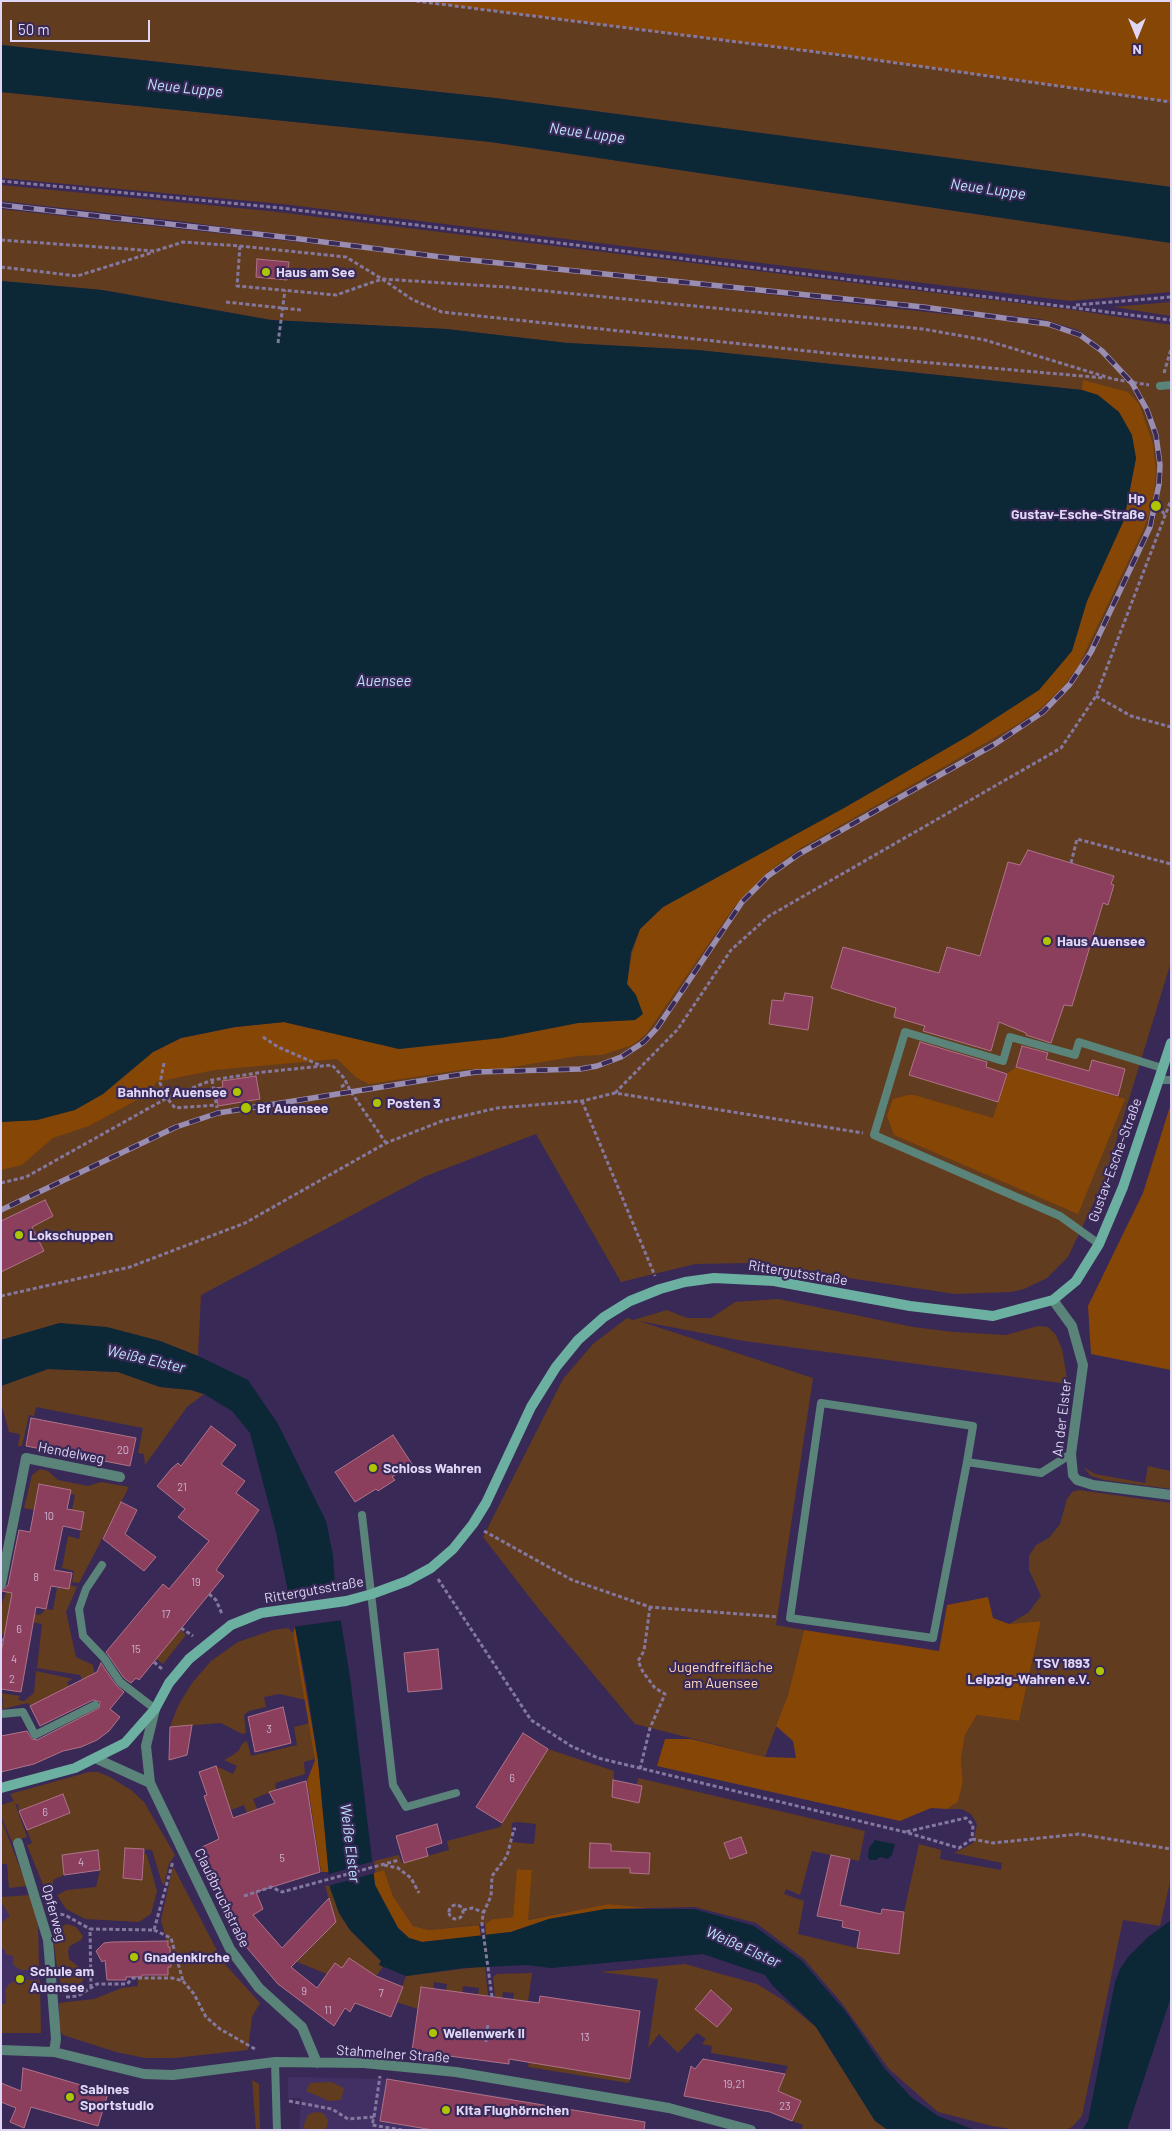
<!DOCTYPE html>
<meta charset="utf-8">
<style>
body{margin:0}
#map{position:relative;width:1172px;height:2131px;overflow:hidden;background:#392957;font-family:Barlow,sans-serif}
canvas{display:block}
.frame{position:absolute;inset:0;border:2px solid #dfd7f5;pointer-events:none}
.north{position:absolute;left:1112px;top:10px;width:50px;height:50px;-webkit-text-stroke:4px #392957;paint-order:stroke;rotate:180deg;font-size:14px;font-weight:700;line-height:20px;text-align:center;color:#dfd7f5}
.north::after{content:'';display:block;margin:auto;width:18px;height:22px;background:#dfd7f5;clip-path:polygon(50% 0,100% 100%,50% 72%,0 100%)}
.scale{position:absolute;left:10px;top:20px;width:140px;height:22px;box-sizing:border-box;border:2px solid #dfd7f5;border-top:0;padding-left:6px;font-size:15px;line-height:18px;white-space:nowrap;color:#dfd7f5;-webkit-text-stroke:4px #392957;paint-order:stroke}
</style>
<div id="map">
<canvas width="1172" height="2131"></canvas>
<div class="frame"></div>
<div class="north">N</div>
<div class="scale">50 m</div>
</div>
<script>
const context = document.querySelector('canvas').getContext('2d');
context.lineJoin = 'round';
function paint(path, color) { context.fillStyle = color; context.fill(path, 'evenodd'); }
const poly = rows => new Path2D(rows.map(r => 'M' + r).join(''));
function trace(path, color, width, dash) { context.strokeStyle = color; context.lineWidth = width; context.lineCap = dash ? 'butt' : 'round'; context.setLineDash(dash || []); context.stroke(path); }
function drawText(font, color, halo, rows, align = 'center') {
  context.font = font + ' Barlow,sans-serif'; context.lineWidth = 4.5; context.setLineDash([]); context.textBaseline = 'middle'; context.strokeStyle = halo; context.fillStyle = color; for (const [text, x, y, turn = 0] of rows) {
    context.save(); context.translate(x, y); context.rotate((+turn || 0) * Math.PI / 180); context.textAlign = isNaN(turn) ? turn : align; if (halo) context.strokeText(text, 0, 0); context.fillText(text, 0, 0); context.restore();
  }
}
const built = poly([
 [1,1901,38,1924,41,2033,1,2033],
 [288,2077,387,2079,512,2098,507,2130,299,2130,301,2098,288,2098]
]);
const green = poly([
 [1,1,416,1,848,56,1171,102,1171,187,495,98,1,45],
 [1,92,491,142,1171,243,1171,292,1070,301,282,204,1,178],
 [1,185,269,211,1067,309,1171,325,1171,962,1104,1181,1068,1257,1047,1278,1024,1289,1011,1292,955,1294,749,1263,695,1264,621,1282,536,1134,426,1176,201,1295,198,1356,160,1341,60,1323,1,1340,1,1122,37,1120,153,1052,627,984,631,952,640,929,1124,520,1136,458,1082,390,697,350,567,343,446,329,271,320,102,290,1,281,1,209,1062,327,1091,339,1078,330,1041,319,458,257,178,221,1,201],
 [1171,302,1171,316,1113,307],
 [778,1299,913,1327,954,1332,1006,1335,1038,1326,1048,1327,1056,1335,1062,1349,1068,1384,744,1341,639,1321,813,1378,776,1625,804,1630,788,1695,765,1757,635,1724,538,1608,483,1537,563,1379,593,1344,627,1318,633,1320,667,1310,687,1318,711,1318,735,1302],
 [48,1369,118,1372,160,1387,191,1390,204,1394,187,1407,145,1465,144,1454,138,1453,143,1428,36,1407,34,1416,29,1415,22,1446,18,1446,20,1434,9,1432,1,1403,1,1386],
 [1148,1466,1171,1471,1171,1489,1104,1480,1091,1476,1083,1467,1095,1474,1145,1483],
 [40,1469,48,1471,58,1480,88,1486,101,1482,129,1487,79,1583,72,1582,74,1571,62,1568,68,1536,79,1539,84,1513,72,1510,75,1495,70,1494,70,1490,39,1484,34,1510,24,1508,32,1475],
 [1079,1490,1171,1503,1171,1878,1160,1926,1123,1920,1082,2116,1072,2127,1066,2130,1016,2130,992,2126,938,2112,889,2069,841,2002,804,1959,756,1923,695,1907,652,1908,608,1904,527,1920,532,1870,518,1869,513,1917,493,1919,485,1924,429,1930,413,1926,393,1896,384,1870,375,1873,374,1861,399,1855,402,1863,449,1850,447,1841,500,1827,548,1749,614,1771,613,1797,639,1803,642,1787,637,1785,638,1778,865,1831,859,1861,812,1851,800,1895,786,1889,784,1894,804,1901,798,1934,857,1948,898,1953,904,1912,919,1844,941,1850,940,1859,1001,1870,1002,1863,954,1853,973,1843,977,1824,971,1814,962,1809,947,1809,958,1802,963,1782,961,1759,965,1735,977,1715,1019,1721,1041,1621,1009,1624,1028,1613,1041,1596,1029,1570,1029,1556,1036,1545,1049,1538,1060,1524,1067,1499,1072,1492],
 [517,1822,536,1824,534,1844,511,1842,512,1823],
 [20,1579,14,1610,40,1615,46,1609,53,1610,57,1588,69,1589,70,1585,77,1587,66,1612,76,1657,93,1665,95,1677,89,1692,80,1675,37,1668,42,1624,33,1622,1,1635,1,1605,7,1590],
 [288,1628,293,1633,306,1700,279,1694,264,1697,266,1707,249,1711,244,1715,246,1733,242,1734,221,1723,170,1727,178,1706,192,1683,211,1661,238,1642,273,1630],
 [180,1629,186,1635,163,1664,156,1659],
 [36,1671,73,1679,67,1682,69,1686,30,1706,28,1703,2,1709,3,1700,1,1693,20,1696,18,1700,24,1701,34,1693],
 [310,1723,315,1759,304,1762,305,1774,275,1783,276,1790,253,1799,257,1809,247,1813,244,1805,231,1810,216,1766,233,1774,237,1766,224,1760,233,1755,239,1750,242,1744,247,1741,251,1756,297,1745,294,1727],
 [89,1772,98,1772,110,1777,131,1790,144,1802,175,1855,169,1864,164,1885,162,1883,152,1850,125,1848,123,1878,142,1880,144,1853,147,1855,157,1891,151,1914,139,1922,85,1919,66,1909,57,1895,67,1890,96,1887,100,1870,98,1851,62,1855,64,1875,53,1880,54,1890,46,1892,27,1845,32,1843,27,1830,70,1813,63,1794,19,1811,18,1805,15,1803,27,1837,12,1842,1,1816,1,1805,14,1801,10,1794],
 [1,1819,27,1886,9,1888,7,1864,1,1864],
 [173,1866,223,1962,260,2003,252,2017,248,2050,174,2058,145,2058,116,2052,63,2035,59,2029,59,2003,94,1999,122,1988,138,1986,138,1977,168,1975,168,1967,171,1966,170,1948,168,1947,161,1920],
 [330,1885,339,1913,350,1930,381,1961,379,1965,383,1967,376,1976,350,1994,335,1963,327,1974,297,1962,336,1922,325,1886],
 [31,1895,38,1924,39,1970,21,1970,13,1965,13,1956,5,1954,5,1950,1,1948,1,1923,10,1916,1,1902,1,1897],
 [67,1924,76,1927,83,1936,81,1940,70,1946,68,1951,69,1959,84,1971,84,1978,81,1984,74,1988,61,1983,58,1975,53,1936,61,1927],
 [685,1964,757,1984,783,2000,816,2027,875,2121,888,2130,801,2130,803,2125,792,2121,801,2101,778,2091,788,2066,711,2053,712,2046,702,2044,706,2039,697,2033,678,2053,659,2034,648,2048,658,1979,600,1972],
 [710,1991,732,2009,717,2027,695,2009],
 [485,1966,488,1996,478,1995,479,1988,463,1986,462,1993,446,1990,447,1984,434,1982,433,1989,421,1987,418,2009,396,2002,406,1976],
 [532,1973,528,2001,513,1999,514,1993,503,1992,502,1998,495,1997,493,1977,497,1974],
 [17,1980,40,1980,41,2033,1,2033,1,2004,6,2004,5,1990,8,1985],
 [529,2062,630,2079,629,2083,528,2067],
 [252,2080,259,2084,260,2130,256,2130],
 [331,2082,344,2088,341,2100,329,2101,306,2091,310,2083],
 [315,2112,323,2113,328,2120,327,2127,323,2130,308,2130,303,2127,308,2115]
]);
const forest = poly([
 [416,1,1171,1,1171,102,848,56],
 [1083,380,1128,392,1139,404,1153,444,1156,470,1153,503,1144,528,1078,667,1062,688,1041,708,1015,726,799,849,768,872,734,907,647,1033,633,1045,602,1055,577,1056,502,1069,467,1069,369,1084,357,1078,337,1059,215,1070,156,1082,152,1091,126,1106,89,1126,53,1138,22,1165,1,1170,1,1122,37,1120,103,1094,153,1052,181,1038,235,1027,284,1022,399,1049,501,1038,578,1023,635,1020,636,995,627,984,632,954,640,929,663,907,844,808,968,736,1039,690,1071,652,1087,601,1124,520,1136,458,1098,395,1082,390],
 [1016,1067,1125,1099,1078,1214,894,1135,887,1116,893,1099,908,1095,914,1095,993,1118,1007,1074],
 [1171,1103,1171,1370,1091,1354,1088,1306,1143,1193],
 [988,1597,993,1618,1009,1624,1041,1621,1019,1721,977,1715,965,1735,961,1759,963,1782,958,1802,947,1809,931,1808,900,1821,657,1766,665,1739,691,1739,765,1757,796,1758,793,1741,776,1726,788,1695,804,1630,939,1651,947,1605],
 [295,1627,318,1760,329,1872,321,1872,307,1781,315,1760,293,1633],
 [517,1869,532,1870,528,1920,608,1904,652,1908,606,1909,549,1919,511,1932,486,1935,485,1924,493,1919,513,1917],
 [384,1870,393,1896,413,1926,429,1930,479,1925,481,1936,422,1942,409,1938,398,1928,375,1885,373,1873]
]);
const water = poly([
 [1,45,495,98,1171,187,1171,243,491,142,1,92],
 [1,281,102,290,271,320,446,329,567,343,697,350,1082,390,1098,395,1119,412,1132,435,1136,458,1124,520,1087,601,1072,651,1039,690,968,736,844,808,663,907,640,929,631,952,627,984,636,995,643,1014,635,1020,578,1023,501,1038,399,1049,284,1022,235,1027,181,1038,153,1052,103,1094,75,1110,37,1120,1,1122],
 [60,1323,107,1327,160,1341,198,1356,248,1380,278,1424,326,1521,333,1555,335,1585,350,1677,375,1885,398,1928,409,1938,422,1942,511,1932,549,1919,606,1909,694,1909,754,1926,802,1961,846,2012,885,2069,911,2097,938,2116,975,2130,888,2130,875,2121,816,2027,773,1986,765,1975,703,1954,551,1968,527,1965,464,1968,406,1976,379,1965,381,1961,350,1930,339,1913,330,1888,318,1760,306,1682,276,1532,250,1433,232,1411,204,1394,191,1390,160,1387,118,1372,48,1369,1,1386,1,1340],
 [875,1840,895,1844,892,1855,888,1859,880,1857,876,1860,870,1860,868,1857,869,1848],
 [1171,1920,1171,1997,1127,2130,1082,2130,1088,2121,1115,1982,1120,1969,1128,1957,1148,1937]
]);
const pier = poly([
 [338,1585,343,1620,292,1627,286,1593],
 [374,1861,375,1873,328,1886,326,1875]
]);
const building = poly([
 [257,259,289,262,287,280,256,277,257,259],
 [1028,850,1114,876,1111,884,1114,885,1108,905,1103,903,1072,1006,1064,1005,1051,1043,1026,1035,1026,1033,999,1022,991,1051,923,1031,925,1026,894,1017,896,1008,831,988,843,947,939,973,947,947,980,956,1008,862,1020,865,1028,850],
 [785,993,813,997,808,1030,769,1024,772,1000,783,1001,785,993],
 [920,1042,987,1062,986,1067,1007,1074,998,1102,909,1075,920,1042],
 [1022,1046,1048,1053,1046,1059,1089,1071,1092,1060,1125,1069,1118,1096,1016,1067,1022,1046],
 [256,1076,260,1099,218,1106,215,1088,223,1087,222,1081,256,1076],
 [45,1200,53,1216,32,1227,44,1251,1,1272,1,1221,45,1200],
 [31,1418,136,1438,130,1466,26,1446,31,1418],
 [211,1426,236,1445,221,1464,245,1481,236,1493,259,1510,216,1570,224,1576,139,1680,136,1678,131,1683,124,1678,106,1652,163,1584,169,1589,209,1541,178,1517,185,1509,157,1486,172,1468,178,1463,181,1466,211,1426],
 [393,1435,412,1464,392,1477,395,1480,378,1491,376,1489,355,1502,335,1472,393,1435],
 [39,1484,71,1490,67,1509,84,1512,81,1530,63,1526,54,1570,72,1573,69,1589,51,1586,46,1609,36,1607,21,1692,1,1689,1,1653,12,1593,1,1591,8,1585,19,1530,30,1532,39,1484],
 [121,1502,137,1510,125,1534,156,1557,144,1571,103,1539,121,1502],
 [438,1649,442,1689,408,1692,404,1653,438,1649],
 [101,1663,116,1685,124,1692,110,1709,120,1717,109,1731,97,1740,81,1747,63,1751,34,1764,1,1772,1,1736,27,1731,32,1739,37,1740,99,1708,100,1702,93,1700,40,1726,30,1706,97,1672,101,1663],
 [283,1707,291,1743,255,1752,248,1717,283,1707],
 [192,1725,187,1755,169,1760,170,1727,192,1725],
 [523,1733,548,1749,502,1823,476,1807,523,1733],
 [216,1766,233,1818,275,1803,269,1792,306,1781,320,1872,256,1892,263,1909,253,1915,282,1948,329,1898,336,1922,291,1967,317,1988,335,1963,342,1968,349,1958,376,1976,403,1987,391,2017,355,2003,350,2012,345,2008,334,2026,278,1984,236,1935,200,1848,219,1839,204,1796,207,1795,199,1772,216,1766],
 [613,1780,642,1786,639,1803,612,1797,613,1780],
 [63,1794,70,1813,27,1830,19,1811,63,1794],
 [437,1824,442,1843,426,1848,428,1856,404,1863,396,1836,437,1824],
 [741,1837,747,1853,730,1859,724,1843,741,1837],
 [590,1843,611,1844,611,1851,650,1853,649,1874,630,1873,630,1868,589,1868,590,1843],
 [125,1848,144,1849,142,1880,123,1878,125,1848],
 [98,1850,100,1870,64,1875,62,1855,98,1850],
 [831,1855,850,1859,840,1905,881,1914,882,1909,904,1912,899,1954,857,1948,860,1931,842,1927,843,1921,817,1916,831,1855],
 [168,1941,168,1947,170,1947,171,1967,168,1967,168,1975,142,1975,142,1977,126,1977,126,1980,107,1980,105,1960,102,1962,96,1951,104,1943,112,1942,168,1941],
 [421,1987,539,2003,540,1996,640,2011,630,2079,509,2059,509,2064,412,2051,421,1987],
 [711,1990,732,2009,717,2027,695,2009,711,1990],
 [703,2059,785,2074,778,2091,801,2101,792,2121,770,2112,684,2096,691,2066,695,2069,703,2059],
 [23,2068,108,2093,98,2126,31,2107,24,2128,10,2122,16,2108,1,2102,1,2083,21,2091,23,2068],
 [387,2079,645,2122,644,2130,433,2130,380,2121,387,2079]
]);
const path = poly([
 [416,1,848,56,1171,102],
 [1,181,281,208,1171,320],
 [1,240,155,251,183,242,240,246,346,257,382,279,506,287,923,329,985,340,1113,379,1149,385],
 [240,246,237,286,336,295,382,279,413,300,442,312,864,357,1105,378],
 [1,267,77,276,154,252],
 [226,302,301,310],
 [1076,305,1171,297],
 [278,343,285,290],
 [1164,373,1171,349],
 [1158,506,1165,515],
 [1096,696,1131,716,1171,727],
 [1071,863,1077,839,1171,864],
 [263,1037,278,1047,322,1066],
 [164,1063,160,1083,167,1098,175,1108,216,1105],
 [212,1080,217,1108],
 [341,1087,347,1083],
 [615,1093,678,1029,731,950,769,916,1061,748,1096,696,1171,500],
 [582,1101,655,1276],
 [1,1183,26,1177,167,1098,212,1080,264,1072,332,1065,344,1078,351,1092,386,1143],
 [1,1296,130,1267,245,1223,386,1143,442,1121,497,1108,582,1101,615,1093,863,1133],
 [484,1531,572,1580,650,1607,778,1617],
 [438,1579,531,1720,571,1746,598,1758,905,1832,959,1848,972,1839,973,1825,966,1818,905,1832],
 [209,1594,216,1600,222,1614],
 [181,1628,193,1636],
 [1,1640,3,1640],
 [1,1648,2,1648],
 [154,1662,162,1669],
 [640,1769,650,1728,665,1694,655,1688,643,1672,638,1661,644,1651,650,1607],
 [972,1839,993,1843,1079,1834,1171,1849],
 [384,1865,398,1868,411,1878,419,1893],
 [244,1896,271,1887,282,1892,399,1860],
 '449 1912a7 7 0 1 1 14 0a7 7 0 1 1-14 0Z',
 [463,1910,472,1908,483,1912],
 [54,1913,65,1915,90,1929],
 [154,1930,171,1938,183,1981],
 [91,1988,90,1929,154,1930,173,1861],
 [66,1997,78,1996,97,1984,127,1984,133,1978,172,1978,183,1981,194,1994,206,2017,220,2029,255,2049],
 [492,1997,482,1924,483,1914,491,1896,492,1876,507,1856,514,1829,516,1829],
 [486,2042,488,2023],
 [289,2101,332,2109,348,2119,374,2117,372,2125,402,2130],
 [374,2117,380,2076]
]);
const lane = poly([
 [1160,386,1171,385],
 [1158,1080,1171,1080],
 [1099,1244,1060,1216,874,1135,905,1032,1003,1061,1010,1037,1075,1055,1079,1042,1162,1068],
 [967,1462,933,1638,790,1618,821,1403,973,1426,967,1462,1041,1473,1071,1454],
 [362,1515,393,1785,406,1807,456,1793],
 [102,1565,86,1589,79,1609,83,1636,104,1658,120,1682,155,1709],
 [1,1714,23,1712,35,1735,95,1705],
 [275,2062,277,2130]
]);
const street = poly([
 [1053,1300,1072,1326,1083,1365,1071,1454,1073,1475,1077,1480,1093,1485,1171,1495],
 [1,1584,26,1458,120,1477],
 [155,1709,146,1746,150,1783,230,1949,259,1988,302,2027,317,2063],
 [97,1759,150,1783],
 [18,1843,48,1940,56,2039,54,2052],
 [1,2050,54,2052,144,2074,173,2075,275,2062,364,2063,456,2072,669,2108,751,2130]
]);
const secondary = poly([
 [1,1788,75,1768,125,1743,155,1709,169,1683,189,1659,231,1625,261,1613,346,1601,372,1594,407,1581,431,1568,453,1549,473,1524,486,1503,531,1407,556,1367,578,1340,604,1317,630,1301,660,1289,685,1282,714,1278,774,1281,910,1306,993,1316,1053,1300,1076,1281,1099,1244,1123,1187,1171,1043]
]);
const rail = poly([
 [1,205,292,238,441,257,923,307,1048,324,1080,335,1102,351,1132,383,1147,410,1156,435,1160,465,1159,484,1150,527,1091,652,1070,684,1043,712,995,744,799,854,768,876,742,902,657,1028,644,1042,621,1057,597,1066,580,1069,476,1072,218,1113,176,1127,1,1210]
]);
const markers = [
 [266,272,5,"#b0c501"],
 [1156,506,6,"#b0c501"],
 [1047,941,5,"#b0c501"],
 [237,1092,5,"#b0c501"],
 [377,1103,5,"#b0c501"],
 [246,1108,6,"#b0c501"],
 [19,1235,5,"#b0c501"],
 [373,1468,5,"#b0c501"],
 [1100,1671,5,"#b0c501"],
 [134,1957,5,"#b0c501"],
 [20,1979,5,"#b0c501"],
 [433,2033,5,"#b0c501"],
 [70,2097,5,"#b0c501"],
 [446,2110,5,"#b0c501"]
];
const numberNames = [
 ["20",123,1450],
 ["21",182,1487],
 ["10",49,1516],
 ["8",36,1577],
 ["19",196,1582],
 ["17",166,1614],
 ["6",19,1629],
 ["15",136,1649],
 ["4",14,1659],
 ["2",12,1679],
 ["3",269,1729],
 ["6",512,1778],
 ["6",45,1812],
 ["5",282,1858],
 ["4",81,1862],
 ["9",304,1991],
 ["7",381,1993],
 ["11",328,2010],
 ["13",585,2037],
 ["19,21",734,2084],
 ["23",785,2106]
];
const poiNames = [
 ["Haus am See",276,272],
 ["Hp",1145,498,"right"],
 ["Gustav-Esche-Straße",1145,514,"right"],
 ["Haus Auensee",1057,941],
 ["Bahnhof Auensee",227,1092,"right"],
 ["Posten 3",387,1103],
 ["Bf Auensee",257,1108],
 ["Lokschuppen",29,1235],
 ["Schloss Wahren",383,1468],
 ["TSV 1893",1090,1663,"right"],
 ["Leipzig-Wahren e.V.",1090,1679,"right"],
 ["Gnadenkirche",144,1957],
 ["Schule am",30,1971],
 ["Auensee",30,1987],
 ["Wellenwerk II",443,2033],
 ["Sabines",80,2089],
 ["Sportstudio",80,2105],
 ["Kita Flughörnchen",456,2110]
];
const streetNames = [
 ["Gustav-Esche-Straße",1115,1160,-70],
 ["Rittergutsstraße",798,1273,9],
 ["An der Elster",1062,1418,-83],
 ["Hendelweg",71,1453,11],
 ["Rittergutsstraße",314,1590,-10],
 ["Claußbruchstraße",222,1898,64],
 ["Opferweg",54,1913,75],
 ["Stahmelner Straße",393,2054,4]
];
const parkNames = [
 ["Jugendfreifläche",721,1667],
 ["am Auensee",721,1683]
];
const waterNames = [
 ["Neue Luppe",185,88,6],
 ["Neue Luppe",587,133,8],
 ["Neue Luppe",988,189,8],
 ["Auensee",384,681],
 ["Weiße Elster",146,1359,13],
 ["Weiße Elster",350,1843,83],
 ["Weiße Elster",743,1947,24]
];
paint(built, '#423065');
paint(green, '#623c1e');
paint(forest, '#854606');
paint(water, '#0c2736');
paint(pier, '#392957');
paint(building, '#8b3f5d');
trace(building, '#af7388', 1);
trace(path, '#84789f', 3, [4, 2.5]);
trace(lane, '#5a8379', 8);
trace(street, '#5a8379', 10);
trace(secondary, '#6bb0a0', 10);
trace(rail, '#998db2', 5.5);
trace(rail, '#392957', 4, [11]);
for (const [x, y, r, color] of markers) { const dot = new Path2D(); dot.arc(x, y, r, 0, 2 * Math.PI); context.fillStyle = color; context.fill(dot); trace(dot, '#392957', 2); }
drawText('11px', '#cab1cf', null, numberNames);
drawText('bold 14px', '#dfd7f5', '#392957', poiNames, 'left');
drawText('14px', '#dfd7f5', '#392957', streetNames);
drawText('14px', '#fed8bd', '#392957', parkNames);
drawText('italic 15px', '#bae3fd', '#392957', waterNames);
</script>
